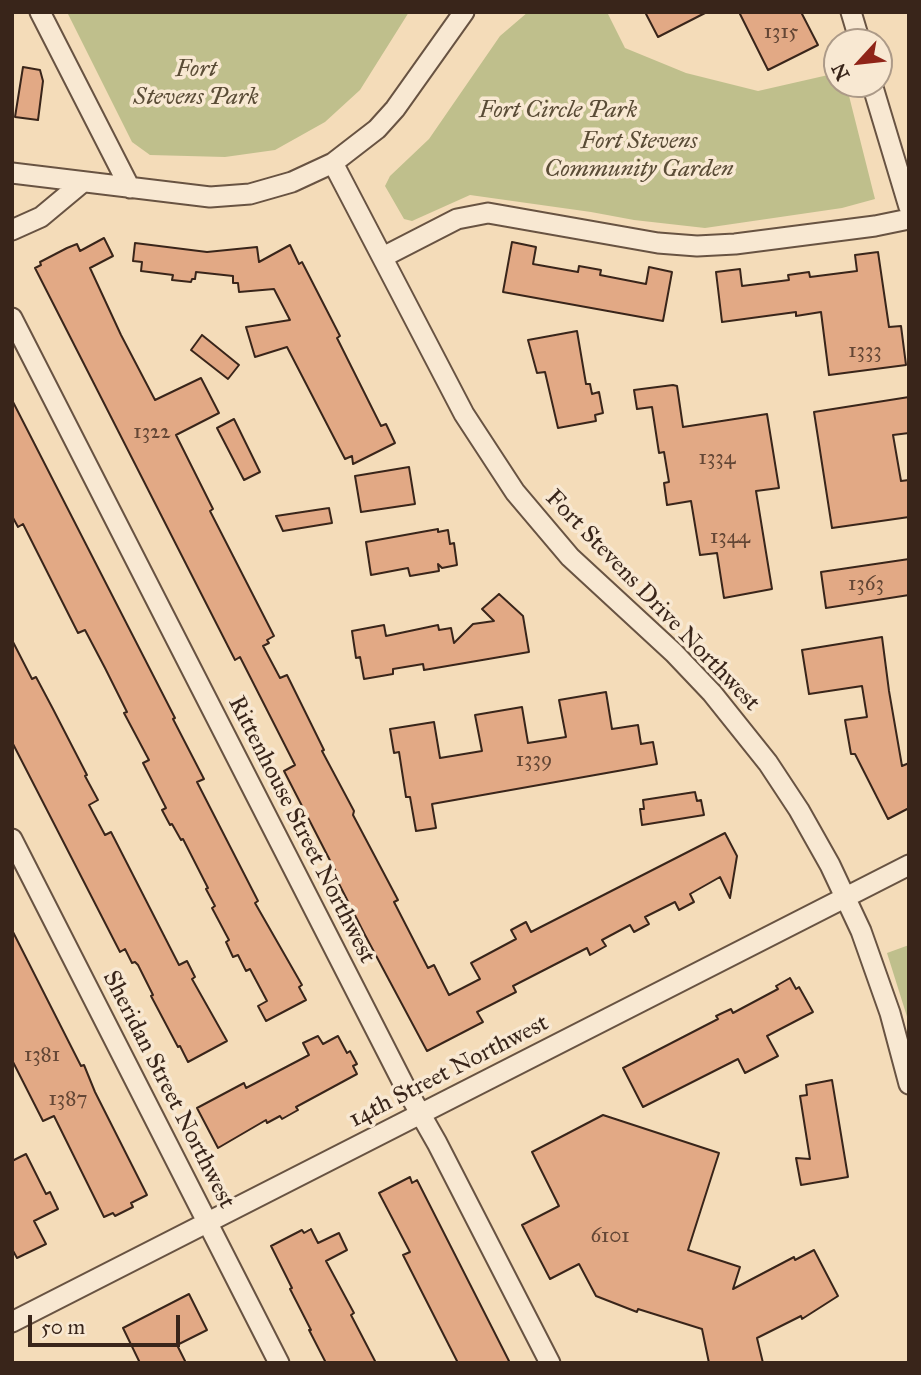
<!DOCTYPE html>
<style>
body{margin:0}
#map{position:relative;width:921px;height:1375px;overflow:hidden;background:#f4dcb9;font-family:"IM FELL Great Primer",serif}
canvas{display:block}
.frame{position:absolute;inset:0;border:14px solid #39251a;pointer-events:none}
.north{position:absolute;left:823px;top:28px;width:70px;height:70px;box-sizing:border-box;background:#f8e8d2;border:2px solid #ac9a88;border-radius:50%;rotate:243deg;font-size:19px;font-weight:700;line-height:28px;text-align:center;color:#39251a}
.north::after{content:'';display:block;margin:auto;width:24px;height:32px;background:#8f2418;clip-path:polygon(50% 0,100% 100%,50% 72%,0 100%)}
.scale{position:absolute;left:28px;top:1315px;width:152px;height:32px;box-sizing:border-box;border:4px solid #39251a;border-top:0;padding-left:9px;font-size:21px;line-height:24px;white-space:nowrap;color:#39251a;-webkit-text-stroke:5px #f8e8d2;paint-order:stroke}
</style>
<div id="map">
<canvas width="921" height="1375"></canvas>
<div class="frame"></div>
<div class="north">N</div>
<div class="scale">50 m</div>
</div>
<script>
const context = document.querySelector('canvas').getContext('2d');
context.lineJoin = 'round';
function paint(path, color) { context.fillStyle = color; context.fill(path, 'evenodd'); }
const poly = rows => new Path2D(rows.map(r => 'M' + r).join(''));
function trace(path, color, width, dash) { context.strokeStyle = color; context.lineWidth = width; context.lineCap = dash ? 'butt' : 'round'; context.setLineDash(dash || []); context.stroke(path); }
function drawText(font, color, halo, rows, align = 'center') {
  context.font = font + ' "IM FELL Great Primer",serif'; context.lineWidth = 7; context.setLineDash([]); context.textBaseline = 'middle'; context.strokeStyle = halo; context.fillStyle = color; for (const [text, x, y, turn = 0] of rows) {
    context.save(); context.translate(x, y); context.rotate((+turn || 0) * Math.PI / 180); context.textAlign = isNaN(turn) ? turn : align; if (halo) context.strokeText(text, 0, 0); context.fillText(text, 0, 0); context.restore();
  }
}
const green = poly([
 [67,12,409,12,360,90,325,122,275,150,225,157,150,155,132,142],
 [528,12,607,12,625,48,686,73,758,91,837,73,837,84,846,84,875,199,842,208,705,228,634,220,591,212,470,195,412,221,404,219,385,186,390,176,429,139,500,36],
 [909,945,909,1023,887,953]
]);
const building = poly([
 [645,12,707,12,658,37,645,12],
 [739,12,801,12,818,45,768,70,739,12],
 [23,67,40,70,43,81,38,120,15,117,23,67],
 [104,238,113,256,90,268,121,335,155,400,201,378,219,413,176,435,213,509,210,511,274,636,267,640,269,643,263,646,280,678,287,675,324,750,322,751,354,811,353,815,398,900,394,902,428,968,434,965,449,995,480,979,471,963,516,939,511,930,526,922,531,932,725,833,737,856,730,898,720,877,690,894,694,902,679,910,675,902,645,917,649,924,634,932,630,925,602,940,606,946,590,955,587,948,513,986,516,992,477,1012,483,1022,427,1051,365,935,335,876,337,874,284,771,295,765,240,657,235,660,35,268,41,265,40,262,67,248,77,244,80,251,104,238],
 [512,242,536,247,533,264,578,272,579,266,601,270,600,275,646,284,649,267,672,272,663,321,503,292,512,242],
 [135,243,207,252,257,247,259,262,290,245,299,264,302,262,340,336,337,338,381,426,386,424,395,443,353,464,352,456,345,459,287,347,255,357,246,327,290,320,274,289,239,292,238,283,233,283,233,276,196,272,195,279,192,279,191,282,172,280,173,275,141,271,142,262,133,261,135,243],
 [878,252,889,327,901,326,906,365,829,375,821,312,796,316,796,312,722,322,716,272,740,269,742,286,789,280,788,275,809,272,810,277,857,271,855,255,878,252],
 [577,331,586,384,590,384,592,394,599,392,603,413,595,415,596,421,558,428,545,372,537,373,528,340,577,331],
 [202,335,239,365,228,379,191,350,202,335],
 [673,385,677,386,683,427,767,414,779,488,756,491,772,589,724,598,717,553,700,555,691,501,667,505,664,483,669,482,664,452,659,453,652,407,637,409,634,390,673,385],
 [909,397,909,433,893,435,901,481,909,480,909,517,832,528,814,412,909,397],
 [12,400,175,718,173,719,204,779,197,782,258,901,255,903,302,985,299,987,306,1000,266,1021,258,1006,267,1001,250,969,246,971,238,955,233,957,226,942,229,940,212,908,215,906,206,889,208,888,183,839,181,840,172,824,170,825,162,810,166,808,143,763,149,760,124,713,127,712,105,668,85,630,78,633,23,524,18,527,12,516,12,400],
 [234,419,260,472,244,480,217,428,234,419],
 [409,467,415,504,361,512,355,476,409,467],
 [329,508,332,523,283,531,276,516,329,508],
 [438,529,438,532,448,530,450,544,454,543,457,565,442,568,438,564,439,571,410,576,408,568,371,575,366,542,438,529],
 [909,559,909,595,826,608,821,572,909,559],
 [499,594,523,616,529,652,424,670,423,664,393,669,393,674,364,679,360,657,356,658,352,631,384,625,386,636,438,625,439,630,451,628,454,643,473,624,494,621,482,609,499,594],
 [882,637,889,691,902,766,909,763,909,808,888,819,855,754,851,754,845,720,867,717,862,686,809,694,802,650,882,637],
 [12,640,32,679,36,677,53,709,87,775,85,776,98,800,89,805,105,835,111,832,179,965,187,961,195,977,192,979,227,1041,188,1062,180,1046,178,1047,151,996,153,995,138,965,135,962,132,963,125,949,120,952,12,742,12,640],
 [606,692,612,729,638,725,641,744,653,742,657,764,432,804,436,828,416,831,410,797,406,797,399,752,394,753,390,729,434,722,440,758,482,751,475,715,522,707,528,743,566,737,559,700,606,692],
 [695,792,697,801,701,800,704,815,642,825,640,809,644,809,643,800,695,792],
 [12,930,81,1066,84,1065,95,1092,147,1195,131,1203,133,1207,115,1216,113,1213,104,1217,54,1116,43,1121,12,1060,12,930],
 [790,978,796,989,799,987,813,1012,767,1036,778,1056,745,1073,738,1059,643,1107,623,1068,718,1019,716,1016,731,1009,733,1013,778,989,776,986,790,978],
 [318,1036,323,1044,338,1036,347,1053,350,1051,357,1064,353,1066,357,1074,296,1107,298,1110,282,1119,280,1116,267,1123,266,1120,218,1148,197,1108,244,1083,246,1088,309,1055,303,1043,318,1036],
 [832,1080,848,1177,801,1185,796,1158,810,1159,800,1096,807,1095,806,1085,832,1080],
 [603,1115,719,1153,688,1250,740,1267,733,1289,794,1257,795,1260,814,1250,838,1296,802,1319,801,1316,757,1338,763,1363,709,1363,702,1329,638,1309,637,1312,596,1296,579,1264,550,1279,522,1225,559,1206,532,1152,603,1115],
 [26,1154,46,1194,50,1192,58,1209,34,1221,46,1244,17,1258,12,1249,12,1161,26,1154],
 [410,1177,412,1183,417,1180,510,1363,458,1363,403,1255,410,1252,379,1193,410,1177],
 [311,1229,318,1243,339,1233,347,1250,326,1261,354,1313,351,1315,376,1363,326,1363,309,1330,311,1330,290,1289,292,1288,271,1246,302,1230,304,1233,311,1229],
 [189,1294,207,1330,177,1345,186,1363,140,1363,123,1328,189,1294]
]);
const minor = poly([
 [40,12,130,188],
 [851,12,860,42],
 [872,84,909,207],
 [333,163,464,414,515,492,570,557,674,653,712,693,768,763,799,810,830,865,861,931,890,1013,909,1084],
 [12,173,210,197,250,194,292,182,333,163,377,129,395,109,464,12],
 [12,230,41,217,83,182],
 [383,257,457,219,488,213,658,243,697,246,735,244,875,226,909,219],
 [12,318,404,1085,437,1143,550,1363],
 [12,839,279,1363],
 [12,1322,909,865]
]);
const numberNames = [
 ["1315",781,33],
 ["1333",865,352],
 ["1322",152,433],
 ["1334",717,459],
 ["1344",730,538],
 ["1363",866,585],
 ["1339",534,761],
 ["1381",42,1056],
 ["1387",68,1100],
 ["6101",610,1237]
];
const parkNames = [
 ["Fort",196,70],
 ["Stevens Park",196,98],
 ["Fort Circle Park",558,111],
 ["Fort Stevens",639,142],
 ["Community Garden",639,170]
];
const streetNames = [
 ["Fort Stevens Drive Northwest",652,601,46],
 ["Rittenhouse Street Northwest",301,830,63],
 ["14th Street Northwest",449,1072,-27],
 ["Sheridan Street Northwest",168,1090,63]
];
paint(green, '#bfbf8c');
paint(building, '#e2a985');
trace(building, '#39251a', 2);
trace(minor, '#685342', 23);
trace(minor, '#f8e8d2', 19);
drawText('21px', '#634635', null, numberNames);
drawText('italic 24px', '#5a4c36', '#f8e8d2', parkNames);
drawText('24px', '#39251a', '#f8e8d2', streetNames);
</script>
